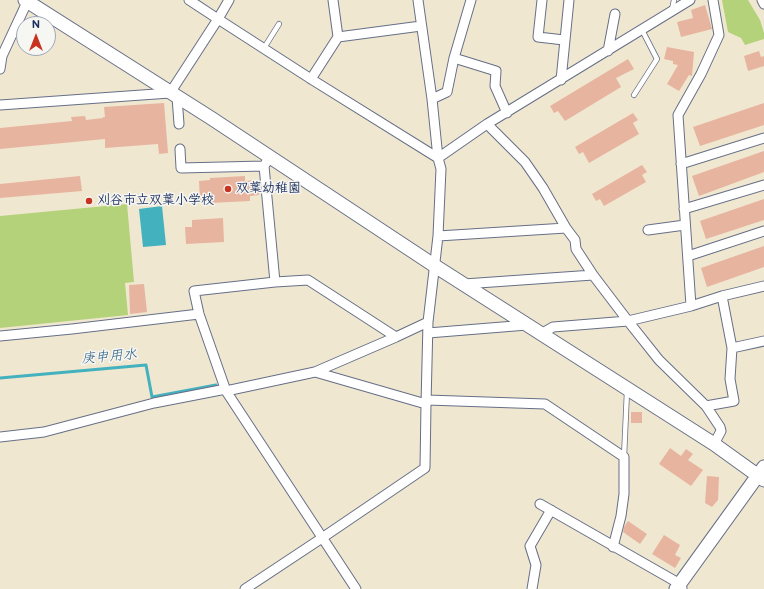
<!DOCTYPE html>
<meta charset="utf-8">
<style>
body{margin:0}
#map{position:relative;width:764px;height:589px;overflow:hidden;background:#f0e7d1;font-family:"Balsamiq Sans",sans-serif}
canvas{display:block}
.north{position:absolute;left:16px;top:16px;width:40px;height:40px;box-sizing:border-box;background:#f6f6f2;border:1px solid #9ea6b7;border-radius:50%;rotate:0deg;font-size:11px;font-weight:700;line-height:16px;text-align:center;color:#1b2f5e}
.north::after{content:'';display:block;margin:auto;width:14px;height:18px;background:#c8321e;clip-path:polygon(50% 0,100% 100%,50% 72%,0 100%)}
</style>
<div id="map">
<canvas width="764" height="589"></canvas>
<div class="north">N</div>
</div>
<script>
const context = document.querySelector('canvas').getContext('2d');
context.lineJoin = 'round';
function paint(path, color) { context.fillStyle = color; context.fill(path, 'evenodd'); }
const poly = rows => new Path2D(rows.map(r => 'M' + r).join(''));
function trace(path, color, width, dash) { context.strokeStyle = color; context.lineWidth = width; context.lineCap = dash ? 'butt' : 'round'; context.setLineDash(dash || []); context.stroke(path); }
function drawText(font, color, halo, rows, align = 'center') {
  context.font = font + ' "Balsamiq Sans","Klee One",sans-serif'; context.lineWidth = 3; context.setLineDash([]); context.textBaseline = 'middle'; context.strokeStyle = halo; context.fillStyle = color; for (const [text, x, y, turn = 0] of rows) {
    context.save(); context.translate(x, y); context.rotate((+turn || 0) * Math.PI / 180); context.textAlign = isNaN(turn) ? turn : align; if (halo) context.strokeText(text, 0, 0); context.fillText(text, 0, 0); context.restore();
  }
}
const green = poly([
 [722,0,748,0,760,20,764,33,764,39,745,45,741,38,728,32],
 [127,204,134,282,125,283,128,315,0,328,0,216]
]);
const water = poly([
 [162,206,166,245,143,247,139,209]
]);
const stream = poly([
 [0,378,146,365,152,397,216,385]
]);
const building = poly([
 [705,5,712,29,681,37,677,22,693,18,691,10],
 [667,47,694,52,692,76,689,75,679,91,667,84,678,65,673,64,673,61,664,59],
 [759,51,761,57,764,56,764,66,748,71,744,56],
 [628,59,634,69,616,78,621,87,565,121,558,111,554,113,550,106],
 [164,103,168,153,159,154,158,144,105,148,105,139,0,149,0,128,72,121,71,117,85,116,86,120,103,118,103,117,105,117,104,107],
 [764,103,764,125,700,146,693,127],
 [633,113,638,120,633,123,639,134,589,163,583,152,579,154,575,147],
 [764,151,764,172,699,196,692,176],
 [642,165,647,172,642,175,646,182,604,206,600,199,596,201,592,194],
 [80,176,82,191,0,198,0,184],
 [245,176,245,181,258,180,259,195,250,196,250,201,209,203,209,201,200,201,199,181,210,180,210,178],
 [764,199,764,220,706,239,700,221],
 [223,218,224,242,186,244,185,227,192,227,192,220],
 [764,246,764,267,707,287,701,268],
 [144,284,147,312,130,314,129,285],
 [631,412,642,412,642,423,631,423],
 [670,448,681,456,686,449,693,454,688,460,703,470,691,486,659,464],
 [707,476,719,477,718,500,712,507,705,503],
 [628,521,647,534,640,544,623,532,624,527],
 [664,535,680,545,675,555,681,558,675,568,652,554]
]);
const lane = poly([
 [672,10,674,0],
 [264,48,279,24],
 [634,95,657,59,642,30],
 [624,457,627,391]
]);
const street = poly([
 [189,0,218,19,229,0],
 [418,0,432,99,438,158,487,124,690,0],
 [542,0,538,37,564,40],
 [762,0,764,4],
 [338,37,421,26],
 [608,51,615,14],
 [454,58,496,71,495,86,507,113],
 [0,69,2,56,28,0],
 [311,79,338,37,333,0],
 [561,80,569,0],
 [177,97,179,124],
 [432,99,447,92,454,58,471,0],
 [0,105,170,93,218,19,311,79,438,158,441,169,438,236,428,322,426,404],
 [487,124,525,162,543,188,566,228,575,240,576,249,593,275,628,321,659,360,706,406,720,427,721,431,714,444],
 [180,149,181,168,264,166],
 [269,158,264,166,275,282,194,291,199,314,226,391,356,589],
 [681,164,764,138],
 [684,209,764,185],
 [648,230,685,225],
 [438,236,566,228],
 [688,256,764,231],
 [275,282,308,280,396,337,315,372],
 [464,284,593,275],
 [691,306,678,115,701,74,719,35,713,0],
 [428,333,527,325],
 [541,334,553,327,628,321,691,306,722,296,764,286],
 [0,336,72,329,199,314],
 [396,337,428,322],
 [732,348,764,341],
 [226,391,315,372,426,404,425,468,322,538,245,589],
 [427,400,545,404,624,457,624,494,621,516,613,547],
 [706,406,734,401,730,379,732,348,722,296],
 [0,437,44,432,154,403,226,389],
 [540,504,680,584,682,588],
 [532,589,536,565,530,546,551,510]
]);
const secondary = poly([
 [25,0,211,118,435,266,714,444,764,480],
 [676,589,764,467]
]);
const markers = [
 [228,189,4,"#c8321e"],
 [89,201,4,"#c8321e"]
];
const poiNames = [
 ["双葉幼稚園",236,189],
 ["刈谷市立双葉小学校",97,201]
];
const waterNames = [
 ["庚申用水",109,357,-5]
];
paint(green, '#b4d279');
paint(water, '#43b1be');
trace(stream, '#43b1be', 3);
paint(building, '#e7b49f');
trace(lane, '#666f86', 6);
trace(street, '#666f86', 11);
trace(secondary, '#666f86', 15);
trace(lane, '#fff', 4.5);
trace(street, '#fff', 9);
trace(secondary, '#fff', 13);
for (const [x, y, r, color] of markers) { const dot = new Path2D(); dot.arc(x, y, r, 0, 2 * Math.PI); context.fillStyle = color; context.fill(dot); trace(dot, '#f6f6f2', 1.5); }
drawText('bold 13px', '#1b2f5e', '#f6f6f2', poiNames, 'left');
drawText('italic 14px', '#295c80', '#f6f6f2', waterNames);
</script>
